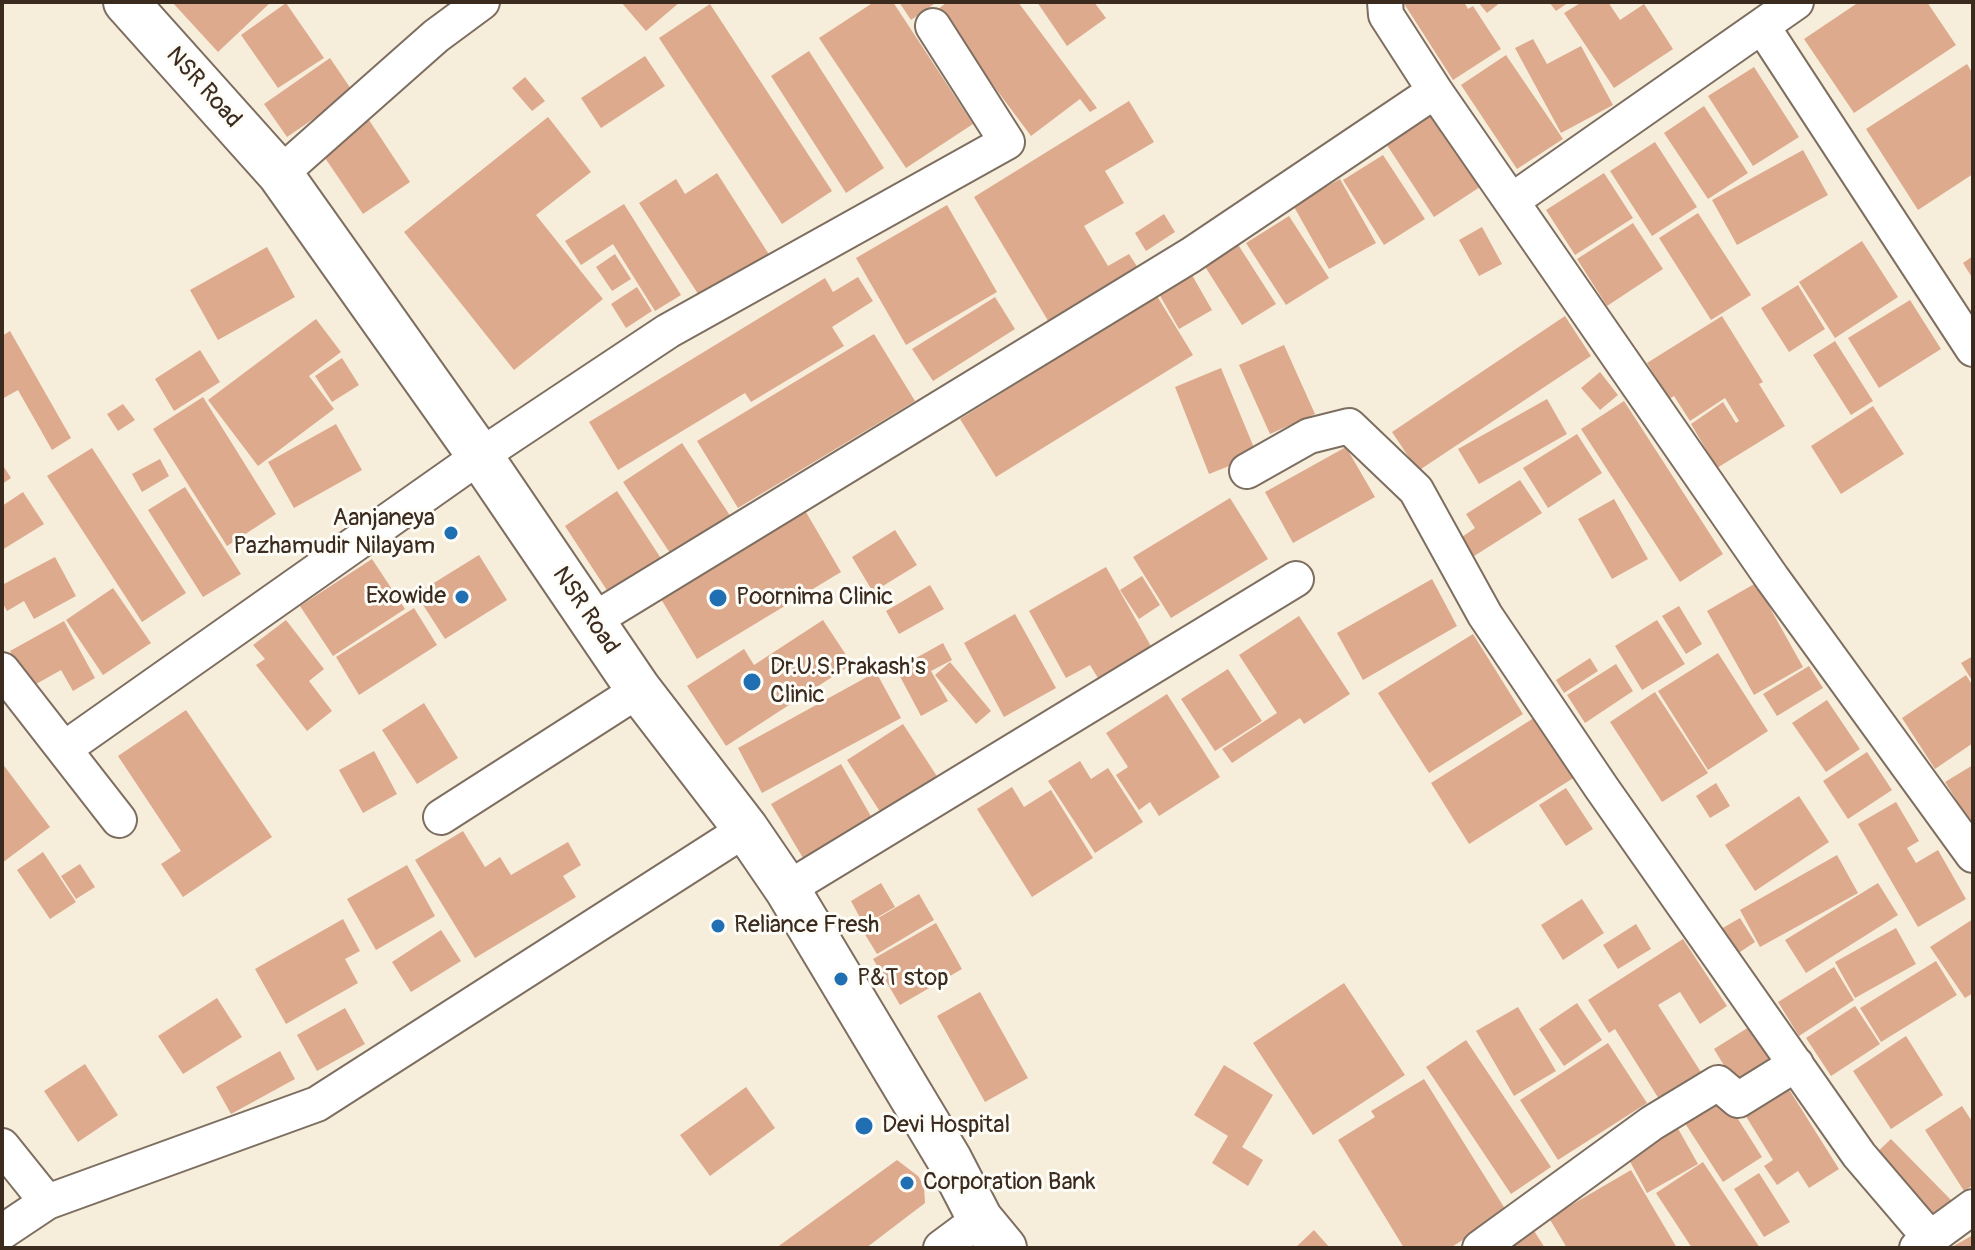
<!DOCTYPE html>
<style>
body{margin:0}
#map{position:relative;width:1975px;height:1250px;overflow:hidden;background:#f7eddb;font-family:Pangolin,sans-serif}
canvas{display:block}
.frame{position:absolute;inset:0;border:4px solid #3b2a1e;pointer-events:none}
</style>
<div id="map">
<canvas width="1975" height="1250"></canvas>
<div class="frame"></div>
</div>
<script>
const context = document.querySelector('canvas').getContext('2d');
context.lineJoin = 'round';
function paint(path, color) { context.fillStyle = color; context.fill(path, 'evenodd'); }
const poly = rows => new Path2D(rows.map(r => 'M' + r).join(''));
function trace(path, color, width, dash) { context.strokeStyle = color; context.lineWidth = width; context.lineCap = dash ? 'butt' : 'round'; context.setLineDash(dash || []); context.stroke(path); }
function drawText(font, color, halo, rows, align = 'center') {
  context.font = font + ' Pangolin,sans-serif'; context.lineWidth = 6; context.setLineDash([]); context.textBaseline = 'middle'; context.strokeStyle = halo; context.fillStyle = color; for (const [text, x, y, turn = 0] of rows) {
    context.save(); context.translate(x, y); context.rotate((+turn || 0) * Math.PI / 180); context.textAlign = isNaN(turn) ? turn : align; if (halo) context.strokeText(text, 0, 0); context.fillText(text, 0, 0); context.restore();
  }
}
const building = poly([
 [172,2,271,2,218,52],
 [621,2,680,2,646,31],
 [874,2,893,2,973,124,906,168,819,38],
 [899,2,937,2,911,20],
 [947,2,1018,2,1097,108,1090,112,1080,99,1031,136,937,10],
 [1037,2,1094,2,1106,18,1067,46],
 [1403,2,1464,2,1468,9,1473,6,1501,49,1453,80],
 [1478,2,1501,2,1487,13],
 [1549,2,1569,2,1556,11],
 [1582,2,1608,2,1620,20,1644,4,1673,49,1614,88,1564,13],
 [1859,2,1927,2,1956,45,1854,113,1804,39],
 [286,3,324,58,278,88,241,35],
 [710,4,832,191,782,224,659,38],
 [1533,39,1547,64,1581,46,1613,105,1561,133,1515,48],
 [809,51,884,168,846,193,771,76],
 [1506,55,1563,139,1517,169,1461,85],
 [645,56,665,86,601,128,581,98],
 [330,58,353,92,287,137,264,104],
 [1967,64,1973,74,1973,174,1918,210,1866,129],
 [1754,67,1799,137,1753,166,1708,96],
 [525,77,545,101,532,111,512,88],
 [1129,101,1154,142,1105,171,1124,203,1084,226,1108,266,1129,254,1140,271,1050,324,974,197],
 [1704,106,1748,173,1708,199,1664,133],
 [1430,109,1480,187,1434,217,1383,139],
 [367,117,410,182,363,214,319,149],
 [548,117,591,172,536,215,603,299,514,370,404,232],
 [1655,142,1697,207,1652,236,1610,171],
 [1803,150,1828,195,1737,245,1712,200],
 [1383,155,1425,219,1384,245,1343,180],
 [717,173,770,256,702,300,639,203,676,179,685,194],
 [1604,173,1633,218,1575,255,1546,210],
 [1340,179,1376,243,1329,269,1293,205],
 [624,204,681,295,655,311,613,244,581,265,565,241],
 [947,205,997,292,906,345,856,258],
 [1698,213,1751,295,1711,320,1659,238],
 [1164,214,1175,232,1146,251,1135,233],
 [1289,216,1329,278,1286,305,1246,243],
 [1633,223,1663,269,1607,306,1577,259],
 [1482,227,1502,264,1479,276,1459,240],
 [1862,241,1898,297,1835,338,1799,282],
 [1237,243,1276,304,1242,325,1204,265],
 [267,247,295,297,218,340,190,290],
 [615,254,631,279,612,291,596,267],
 [1973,256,1973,279,1963,263],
 [1192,275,1212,310,1179,329,1159,294],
 [858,277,873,301,832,327,844,346,751,402,745,393,618,470,589,422,825,278,833,292],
 [1798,285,1825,329,1789,352,1761,308],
 [637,287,652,311,626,328,611,304],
 [1157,296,1193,355,996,477,960,419],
 [995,297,1015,329,933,381,912,349],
 [1910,300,1941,349,1879,388,1848,338],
 [1565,316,1591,356,1418,471,1392,432],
 [1722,316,1763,382,1759,384,1785,426,1717,468,1691,424,1723,402,1736,423,1739,421,1725,398,1690,421,1674,396,1669,399,1647,363],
 [316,319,341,352,309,376,334,409,258,466,208,400],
 [10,331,71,438,52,450,18,390,2,399,2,336],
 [874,334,915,401,738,508,697,441],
 [1835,341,1873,401,1851,415,1813,355],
 [1284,345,1315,414,1270,434,1239,365],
 [200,350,220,382,174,411,155,379],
 [342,358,359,385,332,402,315,376],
 [1221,368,1257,455,1209,474,1175,387],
 [1600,372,1618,395,1600,410,1581,388],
 [203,397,276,514,227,546,153,429],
 [1547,399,1567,434,1479,484,1458,449],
 [1624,401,1723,554,1680,582,1581,429],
 [123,404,135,420,118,431,107,414],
 [1873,406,1904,454,1841,494,1811,446],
 [336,424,362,470,294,508,268,462],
 [1577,434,1602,473,1548,508,1523,468],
 [682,443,731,517,672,556,623,482],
 [1346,447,1375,497,1293,543,1265,492],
 [92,448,186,593,142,622,47,476],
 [160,459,169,476,142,492,132,474],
 [2,464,11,478,2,484],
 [1520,480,1542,513,1471,558,1459,539,1475,528,1466,514],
 [185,487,241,574,203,597,148,510],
 [617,491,664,563,612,598,565,526],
 [23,492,44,524,2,550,2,506],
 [1230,498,1268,559,1171,618,1133,557],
 [1614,499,1648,559,1612,579,1578,519],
 [803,507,841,572,697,659,658,594],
 [895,530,917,565,873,592,852,557],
 [479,555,507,600,445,639,416,594],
 [55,557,76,596,34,619,24,601,7,611,2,602,2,585],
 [372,559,405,609,333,656,300,606],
 [1106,567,1152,648,1098,678,1090,665,1066,678,1029,611],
 [1142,576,1160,605,1139,619,1120,590],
 [1432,579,1457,626,1363,680,1337,633],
 [1756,583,1803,667,1754,695,1707,611],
 [930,585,944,609,899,634,886,611],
 [113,588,151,643,103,675,66,620],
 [1679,606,1702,644,1686,654,1662,616],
 [414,608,437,645,359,695,336,657],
 [1015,614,1056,688,1004,717,964,643],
 [1299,616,1350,694,1304,724,1300,718,1232,763,1222,749,1277,713,1239,655],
 [286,620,324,669,309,681,332,711,307,731,256,665,265,659,253,645],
 [823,620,852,664,726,746,687,686,744,649,754,665],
 [1657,620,1685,664,1642,690,1615,646],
 [64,621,95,678,73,691,61,670,29,688,10,651],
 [1473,634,1523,714,1429,773,1378,693],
 [943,643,952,660,931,671,948,701,921,716,896,669],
 [1718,653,1768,731,1708,770,1658,691],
 [1973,656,1973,682,1961,663],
 [1590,658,1598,671,1564,693,1556,680],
 [950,662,991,711,976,724,935,675],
 [1616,664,1633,691,1585,723,1567,695],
 [1809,666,1823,688,1777,716,1763,694],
 [1228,669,1262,721,1215,751,1181,699],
 [876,672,901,718,762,793,738,748],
 [1966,675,1973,686,1973,743,1935,769,1902,718],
 [1655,692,1708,773,1662,802,1610,722],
 [1167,694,1220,777,1159,816,1150,802,1139,810,1116,775,1128,767,1106,733],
 [1827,700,1860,749,1826,772,1792,723],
 [424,703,458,758,417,784,382,730],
 [186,710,272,837,183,897,161,864,181,851,118,756],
 [1537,716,1575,777,1469,844,1431,783],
 [903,724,940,781,884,818,847,760],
 [374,751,397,794,363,813,339,770],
 [1867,752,1892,790,1848,819,1823,781],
 [1080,761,1091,779,1108,768,1143,822,1095,853,1048,781],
 [2,763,50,827,2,863],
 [841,764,872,818,803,858,771,804],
 [1973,765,1973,826,1945,782],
 [1716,783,1730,806,1710,818,1696,796],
 [1012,787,1024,807,1051,790,1093,858,1032,897,977,809],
 [1566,788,1593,829,1566,846,1539,805],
 [1799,796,1829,842,1755,891,1725,845],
 [1896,802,1919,841,1907,848,1916,863,1938,850,1966,899,1918,927,1858,824],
 [463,831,485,867,500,857,511,875,568,842,581,865,563,876,576,897,475,958,415,860],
 [43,852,76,902,50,919,17,870],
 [1837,855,1858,893,1760,947,1740,910],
 [80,864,95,887,76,899,61,876],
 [407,865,435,916,376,950,347,899],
 [881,883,895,907,864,925,851,901],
 [1878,883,1898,915,1806,973,1785,940],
 [919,894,934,920,877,954,861,928],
 [1582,899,1604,933,1563,960,1541,925],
 [1740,918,1755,942,1737,954,1721,929],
 [343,919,360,951,345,959,358,983,286,1024,255,969],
 [1973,919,1973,993,1965,998,1930,947],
 [936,923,962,969,900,1005,873,959],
 [1636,924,1651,949,1618,969,1603,945],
 [1896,928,1916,964,1855,998,1835,962],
 [441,930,461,961,411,992,392,962],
 [1683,939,1727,1006,1700,1024,1680,992,1658,1005,1706,1080,1664,1107,1615,1029,1609,1033,1588,1000],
 [1936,961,1957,995,1881,1042,1860,1008],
 [1834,967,1854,1000,1799,1036,1778,1002],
 [1344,983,1405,1075,1313,1135,1253,1043],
 [980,992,1028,1078,985,1102,937,1016],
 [217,998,242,1037,183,1074,158,1036],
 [1577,1003,1602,1040,1564,1066,1539,1029],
 [1855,1006,1880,1044,1831,1076,1806,1038],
 [1518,1007,1556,1071,1514,1096,1476,1031],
 [345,1008,365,1044,317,1071,297,1035],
 [1749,1027,1774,1067,1739,1090,1714,1049],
 [1906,1036,1943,1095,1891,1129,1853,1071],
 [1466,1040,1551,1167,1511,1194,1426,1067],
 [1608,1043,1647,1103,1558,1160,1520,1100],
 [280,1051,295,1079,231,1114,216,1087],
 [85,1064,118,1115,78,1142,44,1091],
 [1224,1065,1273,1095,1242,1147,1263,1160,1248,1186,1212,1163,1228,1136,1194,1115],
 [1424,1079,1507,1212,1450,1248,1404,1248,1338,1140,1375,1117,1371,1111],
 [1785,1083,1839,1169,1809,1188,1798,1171,1777,1185,1764,1166,1773,1160,1742,1110],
 [746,1087,775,1128,710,1176,680,1135],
 [1719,1089,1762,1157,1723,1182,1679,1114],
 [1962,1106,1973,1123,1973,1185,1964,1191,1925,1130],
 [1676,1125,1698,1164,1647,1193,1626,1154],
 [1891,1139,1954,1203,1935,1221,1872,1157],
 [897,1160,918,1176,924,1186,925,1203,866,1248,776,1248],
 [1703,1162,1760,1248,1692,1248,1656,1193],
 [1631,1170,1677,1248,1567,1248,1549,1218],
 [1759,1173,1790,1222,1764,1237,1734,1189],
 [1531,1226,1545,1248,1499,1248],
 [1314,1230,1330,1248,1295,1248],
 [1973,1235,1973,1248,1950,1248]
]);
const street = poly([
 [1385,2,1386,15,1435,91,1772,578,1973,855],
 [1762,26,1973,349],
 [280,174,436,36,482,2],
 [1513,200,1796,2],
 [1247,471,1309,436,1349,426,1416,490,1485,615,1601,787,1859,1155,1930,1238],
 [592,621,1191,255,1435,91],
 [2,670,119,820],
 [64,749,480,456,668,331,1007,142,933,26],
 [441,817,639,690],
 [787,889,1296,579],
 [2,1146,47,1202,317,1104,746,829],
 [2,1232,47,1202],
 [941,1248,980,1219],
 [1480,1248,1652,1123,1718,1083,1738,1100,1796,1064],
 [1917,1248,1973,1207]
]);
const secondary = poly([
 [126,2,280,174,480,456,639,690,746,829,787,889,949,1159,980,1219,1004,1248]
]);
const markers = [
 [451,533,8,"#1f6fb2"],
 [462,597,8,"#1f6fb2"],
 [718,598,10,"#1f6fb2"],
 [752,682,10,"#1f6fb2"],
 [718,926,8,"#1f6fb2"],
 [841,979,8,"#1f6fb2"],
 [864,1126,10,"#1f6fb2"],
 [907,1183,8,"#1f6fb2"]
];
const streetNames = [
 ["NSR Road",203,88,48],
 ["NSR Road",585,611,56]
];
const poiNames = [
 ["Aanjaneya",435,519,"right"],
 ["Pazhamudir Nilayam",435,547,"right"],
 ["Exowide",446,597,"right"],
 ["Poornima Clinic",736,598],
 ["Dr.U.S.Prakash's",770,668],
 ["Clinic",770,696],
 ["Reliance Fresh",734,926],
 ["P&T stop",857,979],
 ["Devi Hospital",882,1126],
 ["Corporation Bank",923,1183]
];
paint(building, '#ddaa8e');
trace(street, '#7d6e60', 38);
trace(secondary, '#7d6e60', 48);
trace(street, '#fff', 34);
trace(secondary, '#fff', 44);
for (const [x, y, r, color] of markers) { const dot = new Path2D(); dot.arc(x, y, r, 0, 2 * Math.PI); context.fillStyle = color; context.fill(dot); trace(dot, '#fdfcf7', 3); }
drawText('24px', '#3b2a1e', '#fdfcf7', streetNames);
drawText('24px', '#3b2a1e', '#fdfcf7', poiNames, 'left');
</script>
